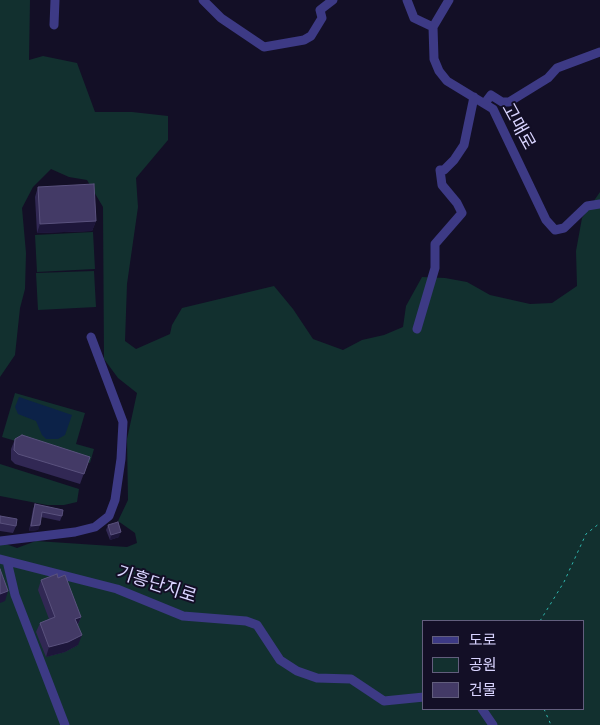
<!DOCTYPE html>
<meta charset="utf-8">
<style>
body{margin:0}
#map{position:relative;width:600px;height:725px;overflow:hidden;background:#130f26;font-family:"Source Sans 3","Noto Sans KR",sans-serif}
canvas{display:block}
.legend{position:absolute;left:422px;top:620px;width:162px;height:90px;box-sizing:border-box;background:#130f26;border:1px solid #625e7d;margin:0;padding:6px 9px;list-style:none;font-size:15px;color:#d9d4ff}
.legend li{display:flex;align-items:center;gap:10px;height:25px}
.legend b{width:25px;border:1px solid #625e7d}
</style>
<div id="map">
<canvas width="600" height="725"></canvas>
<ul class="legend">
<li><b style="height:6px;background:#3d3a85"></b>도로</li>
<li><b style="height:14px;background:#12302f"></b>공원</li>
<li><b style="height:14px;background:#433a66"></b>건물</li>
</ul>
</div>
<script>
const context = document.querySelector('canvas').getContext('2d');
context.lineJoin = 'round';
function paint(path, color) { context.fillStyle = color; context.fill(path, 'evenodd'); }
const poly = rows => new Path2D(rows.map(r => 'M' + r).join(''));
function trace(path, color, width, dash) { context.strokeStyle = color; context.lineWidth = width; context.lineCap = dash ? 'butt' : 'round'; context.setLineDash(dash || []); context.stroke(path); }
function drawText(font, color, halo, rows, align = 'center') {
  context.font = font + ' "Source Sans 3","Noto Sans KR",sans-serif'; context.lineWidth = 4; context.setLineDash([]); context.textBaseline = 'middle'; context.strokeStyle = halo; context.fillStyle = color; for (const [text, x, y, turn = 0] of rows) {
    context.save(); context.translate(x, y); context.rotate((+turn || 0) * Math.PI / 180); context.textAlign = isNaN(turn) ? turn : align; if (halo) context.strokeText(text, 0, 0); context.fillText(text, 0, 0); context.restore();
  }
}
const green = poly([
 [0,0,30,0,29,60,43,56,77,63,95,112,132,112,168,116,168,140,136,178,138,207,127,284,125,341,136,349,170,334,172,325,182,308,274,286,293,309,313,339,343,350,362,340,384,335,403,327,406,306,422,277,445,278,467,282,490,295,530,304,552,303,577,286,576,251,582,218,600,192,600,725,0,725,0,542,17,548,36,541,127,547,137,543,135,533,118,521,128,500,127,439,137,393,118,378,104,359,103,207,87,180,69,177,51,169,33,187,22,208,26,253,25,289,20,308,15,355,0,377],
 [424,621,584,621,584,709,424,709],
 [93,232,95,269,37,272,35,235],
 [94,271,96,307,38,310,36,273],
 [15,393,85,413,76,444,94,449,90,463,2,437],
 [0,464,79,489,77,502,64,505,47,505,0,496]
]);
const water = poly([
 [19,397,72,415,65,435,58,439,46,439,42,435,36,421,18,414,15,407]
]);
const path = poly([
 [540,621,564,582,586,534,600,523],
 [544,709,551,725]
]);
const minor = poly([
 [203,0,221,18,264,47,304,40,311,36,322,18,320,10,333,0],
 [407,0,414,18,433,27],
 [449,0,433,27,434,59,439,71,447,81,493,109,546,220,555,230,564,228,587,206,600,204],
 [54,25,55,0],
 [485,103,491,95,502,102,509,102,548,78,557,68,600,52],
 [417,329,435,268,435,244,462,213,457,203,442,185,440,170,444,170,454,160,464,145,474,97],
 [0,541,75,532,95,527,109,516,115,500,121,459,123,422,91,337],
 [0,559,117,589,183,616,246,621,257,625,280,660,297,671,317,678,351,679,384,701,424,697],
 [7,561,15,595,65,725],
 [482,709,493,725]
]);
const wall = poly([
 [38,187,96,221,92,231,37,233,35,197],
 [15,439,90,457,80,484,15,464,11,460,11,449],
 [35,504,62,516,60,521,41,517,38,530,29,531,33,509],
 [0,516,16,526,13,533,0,531],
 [108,525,119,537,110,540,106,530],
 [58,578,81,617,78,625,78,645,65,652,46,657,36,632,40,623,49,619,38,590,41,580]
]);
const shadedWall = poly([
 [96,221,92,231,37,233,40,224],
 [40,525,38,530,29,531,31,526],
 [121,532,119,537,110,540,111,535],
 [8,591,5,601,0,603,0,594],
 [81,617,77,626,75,619],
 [82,635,78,645,65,652,46,657,49,647]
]);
const building = poly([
 [94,184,96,221,40,224,38,187,94,184],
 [22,435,90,457,84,474,18,454,14,450,15,439,22,435],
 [35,504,63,510,62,516,42,512,40,525,31,526,35,504],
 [0,516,17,519,16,526,0,523,0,516],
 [118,522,121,532,111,535,108,525,118,522],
 [0,569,8,591,0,594,0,569],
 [57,574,58,578,65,575,81,617,75,619,82,635,68,642,49,647,40,623,55,617,41,580,57,574]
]);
const streetNames = [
 ["고매로",517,127,61],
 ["기흥단지로",156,586,18]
];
paint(green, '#12302f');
paint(water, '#0c2248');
trace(path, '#2fb8b0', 1, [2.5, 4]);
trace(minor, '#3d3a85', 9);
paint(wall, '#312854');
paint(shadedWall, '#1d163a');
paint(building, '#433a66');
trace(building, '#5a527e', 1);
drawText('18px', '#d9d4ff', '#130f26', streetNames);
</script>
